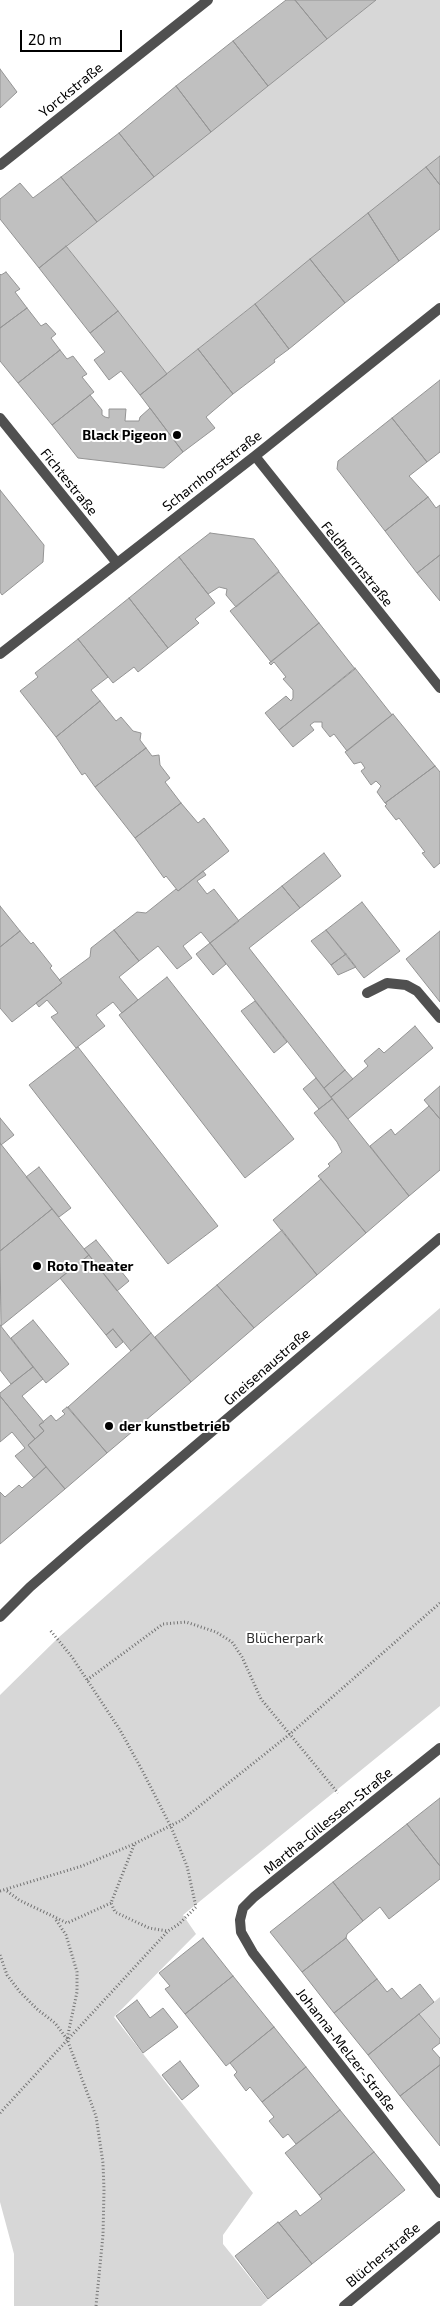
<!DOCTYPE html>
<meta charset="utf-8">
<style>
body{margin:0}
#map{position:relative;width:440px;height:2306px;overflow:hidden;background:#fff;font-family:"Exo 2",sans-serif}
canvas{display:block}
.scale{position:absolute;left:20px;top:30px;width:102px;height:22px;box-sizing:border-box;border:2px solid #000;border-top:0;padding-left:6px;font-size:15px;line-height:18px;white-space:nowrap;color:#000;-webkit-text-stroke:4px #fff;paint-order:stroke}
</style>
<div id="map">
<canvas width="440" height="2306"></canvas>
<div class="scale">20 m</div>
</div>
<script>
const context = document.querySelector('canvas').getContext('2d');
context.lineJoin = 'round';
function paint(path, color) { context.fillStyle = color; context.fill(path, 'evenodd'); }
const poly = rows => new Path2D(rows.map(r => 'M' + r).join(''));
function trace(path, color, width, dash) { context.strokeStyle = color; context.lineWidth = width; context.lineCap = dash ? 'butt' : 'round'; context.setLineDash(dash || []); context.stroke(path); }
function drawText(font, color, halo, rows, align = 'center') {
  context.font = font + ' "Exo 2",sans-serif'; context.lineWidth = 4; context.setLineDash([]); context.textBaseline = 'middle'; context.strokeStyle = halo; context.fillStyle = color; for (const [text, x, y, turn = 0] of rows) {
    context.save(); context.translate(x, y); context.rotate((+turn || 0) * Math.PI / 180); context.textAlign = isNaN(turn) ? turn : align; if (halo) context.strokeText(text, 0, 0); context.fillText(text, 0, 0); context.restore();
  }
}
const green = poly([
 [376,0,440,0,440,156,167,374,66,246],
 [440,1308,440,1706,183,1915,196,1934,114,2017,253,2193,223,2235,223,2244,268,2300,261,2306,14,2306,14,2254,0,2202,0,1695,58,1638,149,1558],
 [440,1997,440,2039,419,2014]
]);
const building = poly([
 [286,0,295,0,327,39,268,86,233,41,286,0],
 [295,0,376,0,327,39,295,0],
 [233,41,268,86,211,132,176,86,233,41],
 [0,69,17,92,0,108,0,69],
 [176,86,211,132,154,177,119,133,176,86],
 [119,133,154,177,97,222,61,177,119,133],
 [440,156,440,185,426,167,440,156],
 [426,167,440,185,440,229,399,261,368,213,426,167],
 [61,177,97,222,39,268,0,219,0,199,20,183,33,198,61,177],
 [368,213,399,261,345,303,310,259,368,213],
 [66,246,118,311,90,333,39,268,66,246],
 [310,259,345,303,289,349,255,304,310,259],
 [6,272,20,289,15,292,27,308,0,328,0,274,1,275,6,272],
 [255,304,289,349,274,360,275,362,233,394,198,349,255,304],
 [27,308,41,326,46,323,56,334,51,338,60,350,18,383,0,361,0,328,27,308],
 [118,311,167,374,140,395,121,371,109,380,94,360,105,352,90,333,118,311],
 [198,349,233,394,206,417,215,428,183,452,140,395,198,349],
 [60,350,67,359,73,356,87,374,82,377,94,392,52,425,18,383,60,350],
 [440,380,440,452,427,462,392,418,440,380],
 [90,395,102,410,102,415,105,417,109,418,109,409,126,409,125,421,139,421,140,417,150,408,183,452,164,468,78,458,52,425,90,395],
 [392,418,427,462,409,476,428,497,385,531,337,469,338,461,392,418],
 [0,490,44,545,43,562,2,595,0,592,0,490],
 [428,497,436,508,440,505,440,555,417,573,385,531,428,497],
 [210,533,254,539,279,571,236,607,226,595,227,589,219,587,208,594,179,557,210,533],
 [440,555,440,601,417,573,440,555],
 [179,557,215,603,195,619,199,623,168,648,129,598,179,557],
 [279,572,319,623,271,662,230,611,279,572],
 [129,598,168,648,138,672,134,667,113,683,78,639,129,598],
 [319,623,355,669,279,730,265,713,286,696,291,701,293,698,293,690,283,679,286,677,274,662,271,665,269,663,319,623],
 [78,639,108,677,91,690,100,701,56,737,20,691,38,677,35,673,78,639],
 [355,668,392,715,347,751,334,734,330,737,322,727,322,722,314,722,310,725,314,730,293,747,279,730,355,668],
 [100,701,116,721,121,717,133,731,141,733,140,740,146,748,95,787,85,773,82,775,56,737,100,701],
 [393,714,435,766,385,803,377,792,381,786,376,781,371,785,361,771,365,768,361,762,354,764,345,752,393,714],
 [146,748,152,756,159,755,160,765,170,778,165,782,181,803,135,838,95,787,146,748],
 [435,766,440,772,440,863,434,868,422,853,425,852,399,818,396,820,385,806,387,804,385,803,435,766],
 [181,803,198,823,204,818,229,851,178,891,166,876,164,878,135,838,181,803],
 [324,853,341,876,300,908,282,886,324,853],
 [203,871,206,875,197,881,207,894,214,889,239,921,210,943,201,932,183,946,192,958,177,969,158,946,139,961,114,930,137,912,146,913,176,889,178,891,203,871],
 [282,886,300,908,249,948,345,1070,324,1088,210,943,282,886],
 [362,902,400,951,364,978,326,930,362,902],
 [0,906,20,931,0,947,0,906],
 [114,930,139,961,119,977,138,1000,122,1013,113,1002,96,1015,105,1026,76,1048,51,1017,58,1013,47,1000,39,1007,36,1003,62,983,59,980,90,957,91,948,114,930],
 [326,930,346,954,331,965,311,941,326,930],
 [20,931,31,944,33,942,52,966,50,968,62,983,12,1022,0,1008,0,947,20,931],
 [440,931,440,1002,406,959,440,931],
 [210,943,226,964,213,975,196,954,210,943],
 [346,954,356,967,338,975,331,965,346,954],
 [167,977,294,1139,245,1178,119,1015,167,977],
 [255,1001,287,1042,274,1053,241,1011,255,1001],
 [415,1026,433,1048,348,1119,331,1097,368,1066,364,1061,379,1048,384,1053,415,1026],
 [78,1047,218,1226,168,1264,29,1085,78,1047],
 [345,1070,353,1079,331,1097,324,1088,345,1070],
 [316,1078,332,1099,319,1109,303,1089,316,1078],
 [440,1086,440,1119,424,1100,440,1086],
 [332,1099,409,1196,366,1233,318,1176,330,1166,328,1164,342,1152,337,1142,314,1113,332,1099],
 [429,1106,440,1119,440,1170,409,1196,370,1146,391,1129,395,1135,429,1106],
 [0,1118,14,1135,1,1145,0,1143,0,1118],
 [0,1143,52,1209,0,1251,0,1143],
 [39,1167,71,1208,59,1217,26,1177,39,1167],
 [321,1179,366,1233,317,1275,273,1220,321,1179],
 [52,1209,89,1255,1,1326,0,1251,52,1209],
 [282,1230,317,1275,254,1328,217,1285,282,1230],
 [96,1240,129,1281,117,1291,84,1249,96,1240],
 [89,1255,151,1333,131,1351,113,1329,106,1335,60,1278,89,1255],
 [217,1285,254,1328,191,1382,155,1337,217,1285],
 [33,1320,69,1364,46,1383,11,1338,33,1320],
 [0,1325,33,1367,11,1384,0,1370,0,1325],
 [113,1329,123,1342,116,1348,106,1335,113,1329],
 [151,1333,191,1382,107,1453,68,1407,151,1333],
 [33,1367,43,1379,22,1396,44,1422,39,1425,44,1431,35,1439,0,1396,0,1393,33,1367],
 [0,1396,35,1439,28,1445,46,1467,34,1478,15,1456,25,1448,12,1432,0,1442,0,1396],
 [67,1407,107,1453,65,1489,28,1445,44,1431,39,1425,51,1415,56,1421,65,1414,62,1411,67,1407],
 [46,1467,65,1489,0,1544,0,1492,5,1497,19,1485,22,1488,46,1467],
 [440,1798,440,1866,407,1824,440,1798],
 [407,1824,440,1866,440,1879,389,1919,380,1907,363,1921,333,1882,407,1824],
 [333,1882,363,1921,347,1934,346,1938,302,1972,270,1932,333,1882],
 [203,1938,233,1976,185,2014,165,1989,170,1986,159,1973,203,1938],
 [346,1938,377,1979,334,2013,302,1972,346,1938],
 [233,1976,274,2027,226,2066,185,2014,233,1976],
 [377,1979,387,1992,392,1988,401,1999,420,1984,434,2002,368,2055,334,2013,377,1979],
 [137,2000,150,2018,163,2008,178,2027,143,2053,116,2016,137,2000],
 [419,2014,440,2039,440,2043,432,2049,440,2058,440,2065,400,2096,368,2055,419,2014],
 [274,2027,306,2067,262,2102,250,2087,246,2091,234,2075,237,2072,230,2063,274,2027],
 [180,2061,199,2086,182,2100,162,2075,180,2061],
 [440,2065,440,2146,400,2096,440,2065],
 [306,2067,340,2110,296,2144,288,2134,283,2138,269,2121,274,2117,262,2102,306,2067],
 [340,2110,374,2152,319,2195,285,2153,340,2110],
 [374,2152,405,2190,312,2264,279,2223,296,2210,300,2216,322,2199,319,2195,374,2152],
 [278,2222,312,2264,268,2299,235,2256,278,2222]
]);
const path = poly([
 [87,1680,163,1624,186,1622,216,1632,232,1642,242,1657,261,1699,338,1793],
 [134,1845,111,1903,115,1912,134,1921,149,1928,167,1931],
 [0,1891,82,1866,134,1844,182,1820,290,1734,440,1603],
 [7,1891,19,1900,67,1923,111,1903],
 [56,1920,66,1935,77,1972,77,1992,67,2039],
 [0,1955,7,1975,20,1992,38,2010,55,2023,67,2039,96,2116,103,2163,104,2190,103,2235,96,2306],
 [0,2113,168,1931,179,1924,196,1907,187,1866,171,1827,142,1770,120,1730,72,1657,50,1630]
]);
const lane = poly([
 [367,993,387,983,406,985,417,991,440,1018]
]);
const street = poly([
 [0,165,208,0],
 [0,418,117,563],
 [255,456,440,688],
 [0,654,255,456,440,308],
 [0,1617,30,1587,83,1541,440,1238],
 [440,1748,254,1897,243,1908,240,1920,241,1932,253,1953,440,2193],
 [344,2306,440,2226]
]);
const markers = [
 [177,435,5,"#000"],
 [37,1266,5,"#000"],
 [109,1426,5,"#000"]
];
const streetNames = [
 ["Yorckstraße",71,90,-39],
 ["Scharnhorststraße",212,471,-38],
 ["Fichtestraße",69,482,51],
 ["Feldherrnstraße",357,564,51],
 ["Gneisenaustraße",267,1367,-41],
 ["Martha-Gillessen-Straße",328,1821,-39],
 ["Johanna-Melzer-Straße",346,2050,52],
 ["Blücherstraße",383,2255,-40]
];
const poiNames = [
 ["Black Pigeon",167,435,"right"],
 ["Roto Theater",47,1266],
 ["der kunstbetrieb",119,1426]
];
const parkNames = [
 ["Blücherpark",285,1638]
];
paint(green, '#d7d7d7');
paint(building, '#c0c0c0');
trace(building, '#949494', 1);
trace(path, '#727272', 3, [1, 2.5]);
trace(lane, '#505050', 10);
trace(street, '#505050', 10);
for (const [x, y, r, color] of markers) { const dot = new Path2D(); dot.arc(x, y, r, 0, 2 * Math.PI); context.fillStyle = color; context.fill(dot); trace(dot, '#fff', 2); }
drawText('14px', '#000', '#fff', streetNames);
drawText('bold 14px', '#000', '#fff', poiNames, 'left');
drawText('14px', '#2e2e2e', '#fff', parkNames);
</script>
